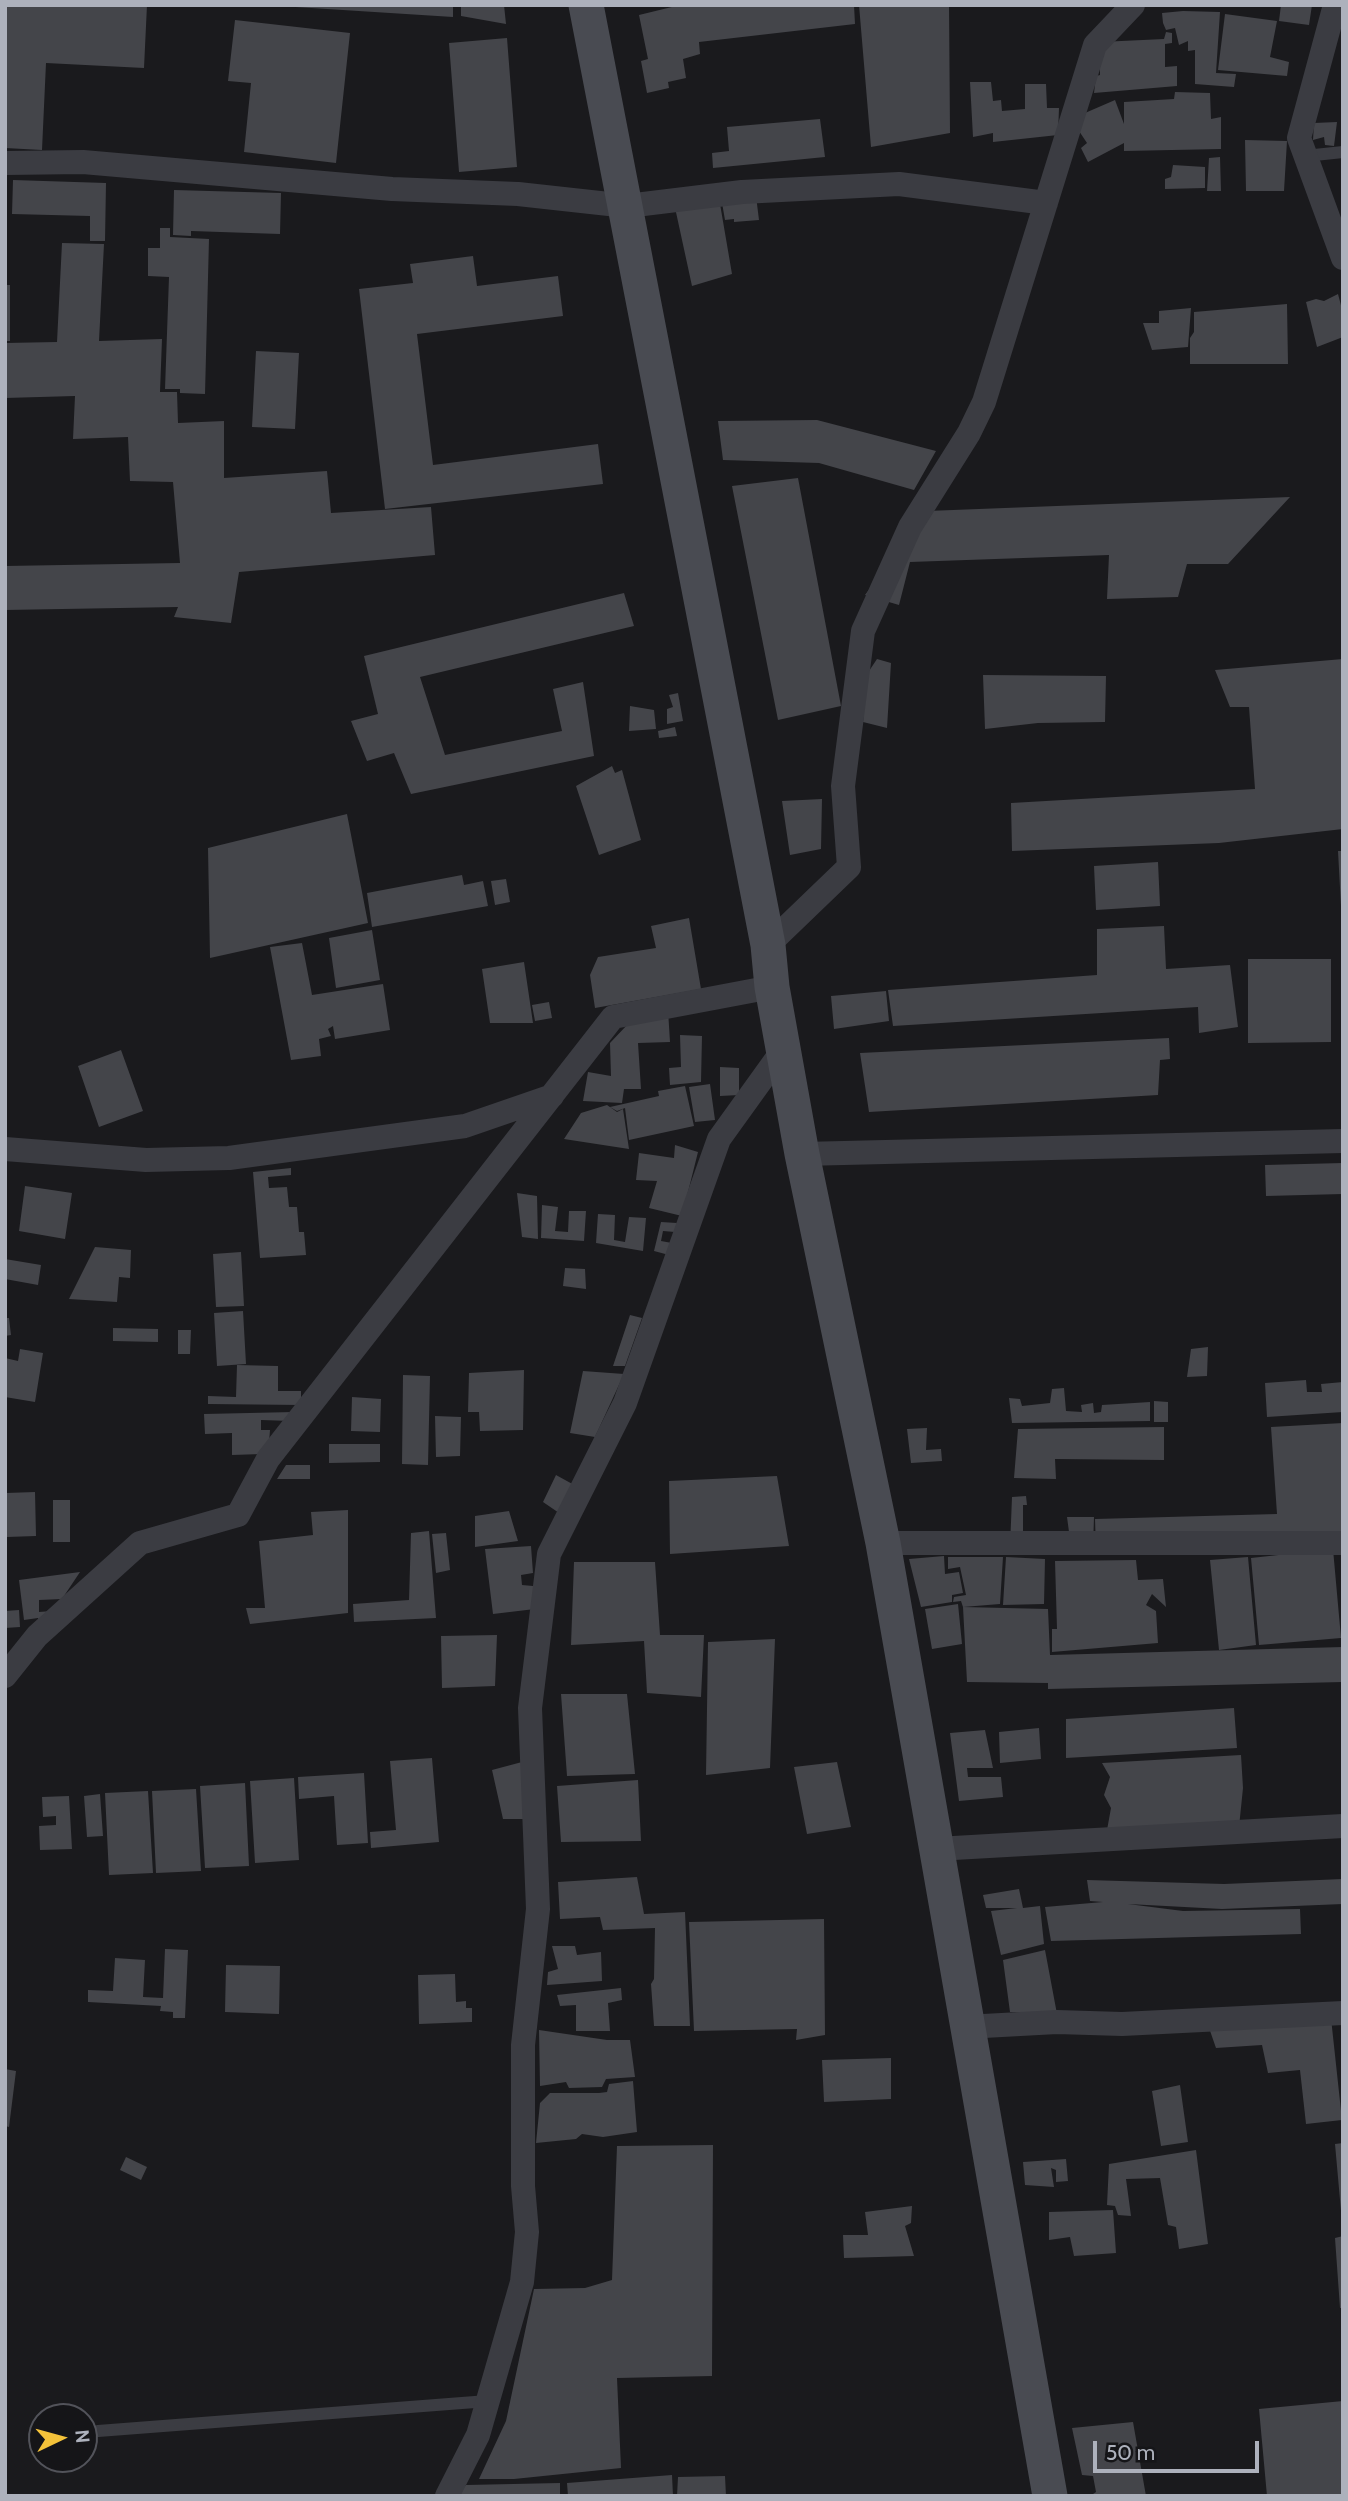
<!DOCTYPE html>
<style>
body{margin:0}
#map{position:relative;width:1348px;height:2501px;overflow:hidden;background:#1a1a1d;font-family:Cabin,sans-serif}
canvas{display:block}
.frame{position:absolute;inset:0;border:7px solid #adb1bc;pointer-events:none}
.north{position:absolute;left:28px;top:2403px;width:70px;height:70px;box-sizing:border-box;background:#151518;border:2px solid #52535a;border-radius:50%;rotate:85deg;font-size:19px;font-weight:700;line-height:28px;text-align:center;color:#adb1bc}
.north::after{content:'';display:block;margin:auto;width:24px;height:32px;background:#f4c23a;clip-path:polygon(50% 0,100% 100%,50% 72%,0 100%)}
.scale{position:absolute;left:1093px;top:2441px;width:166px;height:32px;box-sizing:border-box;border:4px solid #adb1bc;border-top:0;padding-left:9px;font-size:21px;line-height:24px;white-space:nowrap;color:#adb1bc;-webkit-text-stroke:5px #151518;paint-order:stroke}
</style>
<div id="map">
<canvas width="1348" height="2501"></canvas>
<div class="frame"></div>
<div class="north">N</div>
<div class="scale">50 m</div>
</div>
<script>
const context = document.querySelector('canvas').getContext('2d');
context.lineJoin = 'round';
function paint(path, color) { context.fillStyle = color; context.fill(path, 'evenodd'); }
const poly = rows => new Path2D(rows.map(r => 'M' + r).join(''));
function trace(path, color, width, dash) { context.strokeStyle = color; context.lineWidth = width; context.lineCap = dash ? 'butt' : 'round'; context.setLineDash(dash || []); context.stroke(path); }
const building = poly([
 [5,5,147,5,144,68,46,63,42,150,5,148],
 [264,5,453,5,453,17],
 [461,5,504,5,506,24,461,16],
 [680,5,854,5,855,24,699,42,700,54,683,59,686,78,668,82,669,88,647,93,641,61,648,59,639,15],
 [859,5,949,5,950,133,871,147],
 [1281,5,1312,5,1309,25,1279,21],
 [1183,11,1220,12,1216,73,1236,74,1234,87,1195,84,1195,50,1188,51,1188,41,1179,45,1175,28,1166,30,1163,23,1162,13],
 [1225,14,1277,21,1270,57,1289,62,1287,76,1218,70],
 [235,20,350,33,336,163,244,152,251,83,228,81],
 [1166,32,1172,33,1172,43,1165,44,1165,67,1177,66,1177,86,1094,93,1096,76,1100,75,1100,42,1164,39],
 [507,38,517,167,459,172,449,43],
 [970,82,991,82,993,101,1001,100,1002,111,1025,109,1025,84,1046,84,1047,108,1059,108,1058,135,993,142,993,133,973,137],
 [1175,92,1210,93,1211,119,1221,117,1221,149,1124,151,1124,143,1088,162,1081,148,1087,143,1079,131,1085,113,1115,100,1124,124,1124,102,1174,99],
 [820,119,825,157,713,168,712,153,729,151,727,127],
 [1337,122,1334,146,1325,145,1324,137,1313,140,1314,123],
 [1245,140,1287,141,1284,191,1246,191],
 [1220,157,1221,191,1207,191,1209,158],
 [1173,165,1205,167,1205,188,1165,189,1165,179,1171,177],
 [13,180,106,183,105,241,90,241,90,216,12,214],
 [174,190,281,193,280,234,191,231,191,236,173,235],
 [756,196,759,220,734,222,734,219,725,220,721,197],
 [719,198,732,274,692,286,674,203],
 [160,228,170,228,170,237,209,239,205,394,180,393,180,389,165,389,169,277,148,276,148,248,160,248],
 [62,243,104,244,99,341,162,339,160,392,177,392,178,423,224,421,224,478,327,471,331,513,431,507,435,555,239,572,231,623,174,617,178,607,5,610,5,566,180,563,173,482,130,481,128,437,73,439,75,396,5,398,5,343,57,342],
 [473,256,477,286,558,276,563,316,417,334,433,465,598,444,603,484,385,509,359,289,413,283,410,264],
 [5,285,10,285,10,341,5,341],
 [1338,294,1343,313,1343,337,1317,347,1306,302,1316,299,1324,301],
 [1287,304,1288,364,1190,364,1190,338,1194,332,1194,312],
 [1191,308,1188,347,1152,350,1143,323,1159,323,1159,311],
 [256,351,299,353,295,429,252,427],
 [817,420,936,451,914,490,819,463,723,460,718,421],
 [798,478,841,706,778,720,732,486],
 [1290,497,1228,564,1187,564,1178,597,1107,599,1109,555,910,562,899,605,865,595,927,511],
 [624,593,634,626,420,677,445,755,562,731,553,689,583,682,594,756,411,794,394,753,367,761,351,721,378,714,364,656],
 [877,659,891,663,887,728,863,722,867,674],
 [1343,659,1343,829,1219,843,1012,851,1011,803,1255,789,1249,707,1230,707,1215,670],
 [983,675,1106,676,1105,722,1038,723,985,729],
 [678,693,683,721,667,724,667,709,673,707,669,695],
 [630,706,654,710,656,729,629,731],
 [675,727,677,736,659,738,658,731],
 [612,766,615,773,622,770,641,840,599,855,576,786],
 [822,799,821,849,790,855,782,801],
 [347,814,368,923,210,958,208,848],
 [1338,851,1343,851,1343,906,1341,906],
 [1158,862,1160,906,1096,910,1094,866],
 [462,875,464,885,483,881,488,906,372,927,367,893],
 [506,879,510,902,495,905,491,881],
 [689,918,701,989,595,1008,590,975,598,957,656,948,651,926],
 [1164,926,1166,969,1230,965,1238,1027,1199,1033,1198,1007,893,1026,888,990,1097,975,1097,929],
 [372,930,380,980,336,988,329,938],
 [302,943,312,995,383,984,390,1030,335,1039,333,1026,328,1029,331,1036,319,1039,321,1056,291,1060,270,947],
 [1248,959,1331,959,1331,1042,1248,1043],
 [524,962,533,1023,490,1023,482,969],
 [886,991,889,1021,834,1029,831,996],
 [549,1002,552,1018,535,1021,532,1005],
 [668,1010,670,1042,638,1043,641,1089,624,1089,622,1103,583,1101,588,1072,611,1076,610,1043,628,1024],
 [680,1035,702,1036,701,1082,670,1085,669,1068,681,1067],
 [1169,1038,1170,1059,1160,1060,1158,1095,869,1112,860,1053],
 [121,1050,143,1111,99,1127,78,1066],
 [720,1067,739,1068,739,1095,720,1096],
 [710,1084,715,1120,695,1122,689,1087],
 [685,1086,694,1126,629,1140,625,1108,617,1111,610,1107,659,1096,658,1091],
 [607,1105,617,1112,623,1109,629,1149,564,1139,581,1113],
 [675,1145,698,1152,682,1216,649,1208,657,1181,636,1180,639,1153,674,1158],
 [1343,1163,1343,1194,1266,1196,1265,1165],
 [291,1168,291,1175,268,1177,269,1188,287,1187,289,1207,297,1207,299,1232,304,1232,306,1255,260,1258,253,1172],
 [25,1186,72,1193,65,1239,19,1231],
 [517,1193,537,1196,538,1239,522,1237],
 [542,1205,558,1207,555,1231,568,1232,569,1211,586,1211,584,1241,541,1238],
 [598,1214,615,1215,614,1240,625,1242,629,1217,646,1218,643,1251,596,1243],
 [661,1222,677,1223,675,1232,663,1231,661,1241,672,1243,669,1255,654,1251],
 [95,1247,131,1250,130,1278,119,1277,117,1302,69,1299],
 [241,1252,244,1306,216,1307,213,1254],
 [5,1259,41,1265,38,1285,5,1279],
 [565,1268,585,1269,586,1289,563,1286],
 [243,1311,246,1364,217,1366,214,1313],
 [630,1315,642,1318,625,1366,613,1366],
 [5,1318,9,1318,11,1335,5,1336],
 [113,1328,158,1329,158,1342,113,1341],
 [178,1330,191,1330,190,1354,178,1354],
 [1208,1347,1207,1376,1187,1377,1191,1349],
 [20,1349,43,1353,35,1402,5,1397,5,1358,18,1361],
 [237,1365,278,1366,278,1391,301,1391,301,1405,208,1404,208,1396,236,1397],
 [524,1370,523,1430,480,1431,479,1412,468,1412,469,1373],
 [583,1371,624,1374,595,1437,570,1433],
 [403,1375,430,1376,428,1465,402,1464],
 [1306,1380,1307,1392,1322,1392,1321,1384,1343,1382,1343,1412,1267,1417,1265,1383],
 [1064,1388,1066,1411,1082,1412,1081,1405,1093,1403,1094,1413,1101,1412,1102,1405,1150,1402,1150,1421,1012,1423,1009,1398,1020,1399,1022,1406,1050,1403,1052,1389],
 [352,1397,381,1399,380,1432,351,1431],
 [1154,1401,1168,1402,1168,1422,1154,1422],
 [294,1412,291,1421,261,1420,261,1430,270,1430,269,1443,262,1454,232,1455,232,1433,205,1434,204,1414],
 [435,1416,461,1417,460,1456,436,1457],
 [1343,1423,1343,1543,1096,1550,1095,1519,1277,1514,1271,1427],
 [1164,1427,1164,1460,1055,1459,1056,1479,1014,1478,1018,1429],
 [927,1428,926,1450,941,1449,942,1461,911,1463,907,1429],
 [329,1444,380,1444,380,1462,329,1463],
 [286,1465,310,1465,310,1479,277,1479],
 [556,1475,576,1486,562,1515,543,1502],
 [777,1476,789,1546,670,1554,669,1481],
 [35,1492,36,1536,7,1537,6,1493],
 [1026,1496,1027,1505,1023,1505,1023,1547,1010,1547,1012,1497],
 [53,1500,70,1500,70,1542,53,1542],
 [348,1510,348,1613,250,1624,246,1608,265,1608,259,1541,313,1535,311,1512],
 [509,1511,518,1541,475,1547,475,1516],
 [1067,1517,1094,1517,1093,1548,1069,1532],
 [429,1531,436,1618,354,1622,353,1604,409,1600,411,1533],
 [446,1533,450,1570,436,1573,432,1534],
 [531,1546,533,1573,521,1575,522,1585,533,1586,535,1609,493,1614,485,1549],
 [1333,1549,1341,1638,1259,1645,1251,1558],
 [944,1556,945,1574,959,1572,963,1593,952,1595,952,1602,921,1607,909,1559],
 [948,1557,1003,1557,1000,1604,963,1607,961,1601,953,1602,954,1597,966,1595,960,1567,948,1569],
 [1006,1557,1045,1559,1044,1604,1003,1605],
 [1248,1557,1256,1645,1219,1650,1210,1560],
 [1136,1560,1138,1580,1163,1579,1166,1607,1152,1594,1146,1605,1156,1611,1158,1643,1052,1652,1052,1629,1057,1629,1055,1561],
 [574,1562,655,1562,660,1635,704,1635,701,1697,647,1693,644,1641,571,1645],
 [80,1572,62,1599,39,1600,39,1612,52,1611,39,1621,38,1618,24,1620,19,1580],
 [958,1604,962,1644,932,1649,925,1609],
 [963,1607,1048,1609,1050,1655,1343,1647,1343,1682,1048,1689,1048,1683,967,1682],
 [19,1610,20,1627,5,1628,5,1611],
 [497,1635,495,1686,442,1688,441,1636],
 [775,1639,770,1768,706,1775,708,1642],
 [561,1694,627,1694,635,1774,567,1776],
 [1234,1708,1237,1748,1066,1758,1066,1719],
 [1039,1728,1041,1759,1000,1763,999,1732],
 [985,1730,993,1768,967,1768,968,1777,1001,1777,1003,1797,959,1801,950,1733],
 [1241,1755,1243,1788,1239,1827,1107,1830,1111,1808,1104,1795,1110,1777,1102,1763],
 [432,1758,439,1842,371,1848,370,1832,396,1830,390,1761],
 [522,1762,525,1819,503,1819,492,1770],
 [837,1762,851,1827,807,1834,794,1767],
 [364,1773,368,1843,337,1845,334,1796,299,1799,298,1777],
 [294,1778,299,1860,255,1863,250,1781],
 [638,1780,641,1841,561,1842,557,1786],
 [245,1783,249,1866,205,1868,200,1786],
 [196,1789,201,1871,156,1873,152,1791],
 [148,1791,153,1873,109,1875,105,1793],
 [100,1794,103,1836,87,1837,84,1796],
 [69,1796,72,1849,40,1850,39,1826,56,1825,56,1816,43,1817,42,1797],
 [637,1877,644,1914,685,1912,690,2026,654,2026,651,1984,654,1979,655,1928,603,1930,600,1917,560,1919,558,1882],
 [1343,1879,1343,1904,1222,1909,1128,1904,1183,1911,1300,1909,1301,1934,1051,1941,1045,1907,1103,1902,1090,1901,1087,1880,1224,1884],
 [1019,1889,1023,1908,1040,1906,1044,1944,1001,1955,991,1911,1017,1908,986,1908,983,1895],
 [824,1919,825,2035,796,2040,797,2029,694,2031,689,1922],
 [552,1946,575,1946,577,1955,601,1952,602,1981,547,1985,548,1972,558,1969],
 [165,1949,188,1950,185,2018,173,2018,173,2012,160,2011,161,2006,88,2002,88,1990,113,1991,115,1958,145,1960,143,1997,163,1998],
 [1045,1950,1057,2014,1010,2012,1003,1960],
 [226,1965,280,1966,279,2014,225,2012],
 [455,1974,456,2002,466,2001,466,2008,472,2008,472,2022,419,2024,418,1975],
 [621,1988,622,2000,608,2003,610,2031,576,2031,576,2005,560,2006,557,1995],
 [1331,2018,1342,2120,1306,2124,1300,2070,1268,2073,1262,2045,1216,2048,1208,2025],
 [539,2030,607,2040,630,2040,635,2077,606,2079,602,2087,569,2088,566,2082,540,2086],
 [891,2058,891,2099,824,2102,822,2060],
 [5,2069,16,2071,9,2127,5,2126],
 [633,2081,637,2132,603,2137,582,2134,576,2139,536,2143,540,2103,550,2093,599,2093,607,2092,609,2084],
 [1180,2085,1188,2142,1161,2146,1152,2091],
 [1343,2143,1343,2211,1341,2211,1335,2144],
 [713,2145,712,2376,617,2378,621,2468,514,2479,479,2479,506,2421,534,2289,585,2288,612,2280,617,2146],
 [1196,2150,1208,2244,1179,2249,1176,2227,1168,2225,1160,2178,1126,2179,1131,2216,1118,2215,1115,2206,1107,2205,1109,2164],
 [126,2157,147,2167,141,2180,120,2170],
 [1066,2159,1068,2181,1056,2182,1056,2170,1051,2168,1054,2187,1025,2185,1023,2162],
 [912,2206,911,2223,905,2226,914,2256,844,2258,843,2235,868,2235,865,2212],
 [1113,2210,1116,2253,1074,2256,1070,2237,1049,2240,1049,2212],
 [1343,2236,1343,2308,1340,2308,1335,2238],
 [1343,2401,1343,2496,1267,2496,1259,2409],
 [1133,2422,1146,2496,1090,2496,1096,2492,1093,2476,1082,2475,1072,2428],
 [672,2475,673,2496,568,2496,567,2483],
 [725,2476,726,2496,677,2496,678,2477],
 [560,2483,560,2496,456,2496,466,2485]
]);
const service = poly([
 [1305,156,1343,152],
 [98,2431,488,2401]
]);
const minor = poly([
 [1335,5,1299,138,1343,258],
 [5,163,83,162,392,189,518,194,627,206,742,192,899,184,1046,203],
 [768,945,849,867,843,786,863,631,910,527,969,433,984,402,1095,45,1133,5],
 [5,1149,146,1160,229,1158,465,1126,552,1096],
 [802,1154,1343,1141],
 [883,1543,1343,1543],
 [5,1676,37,1636,140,1543,238,1515,268,1459,613,1017,772,987],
 [936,1849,1343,1826],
 [965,2027,1057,2022,1122,2024,1343,2013],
 [447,2496,478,2435,522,2282,527,2232,523,2186,523,2045,538,1909,530,1708,549,1554,625,1403,719,1139,783,1050]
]);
const secondary = poly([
 [586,5,768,945,772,987,802,1154,883,1543,1050,2496]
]);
paint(building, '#44454a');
trace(service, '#3b3c42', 12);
trace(minor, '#3b3c42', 24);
trace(secondary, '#494b52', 35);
</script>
